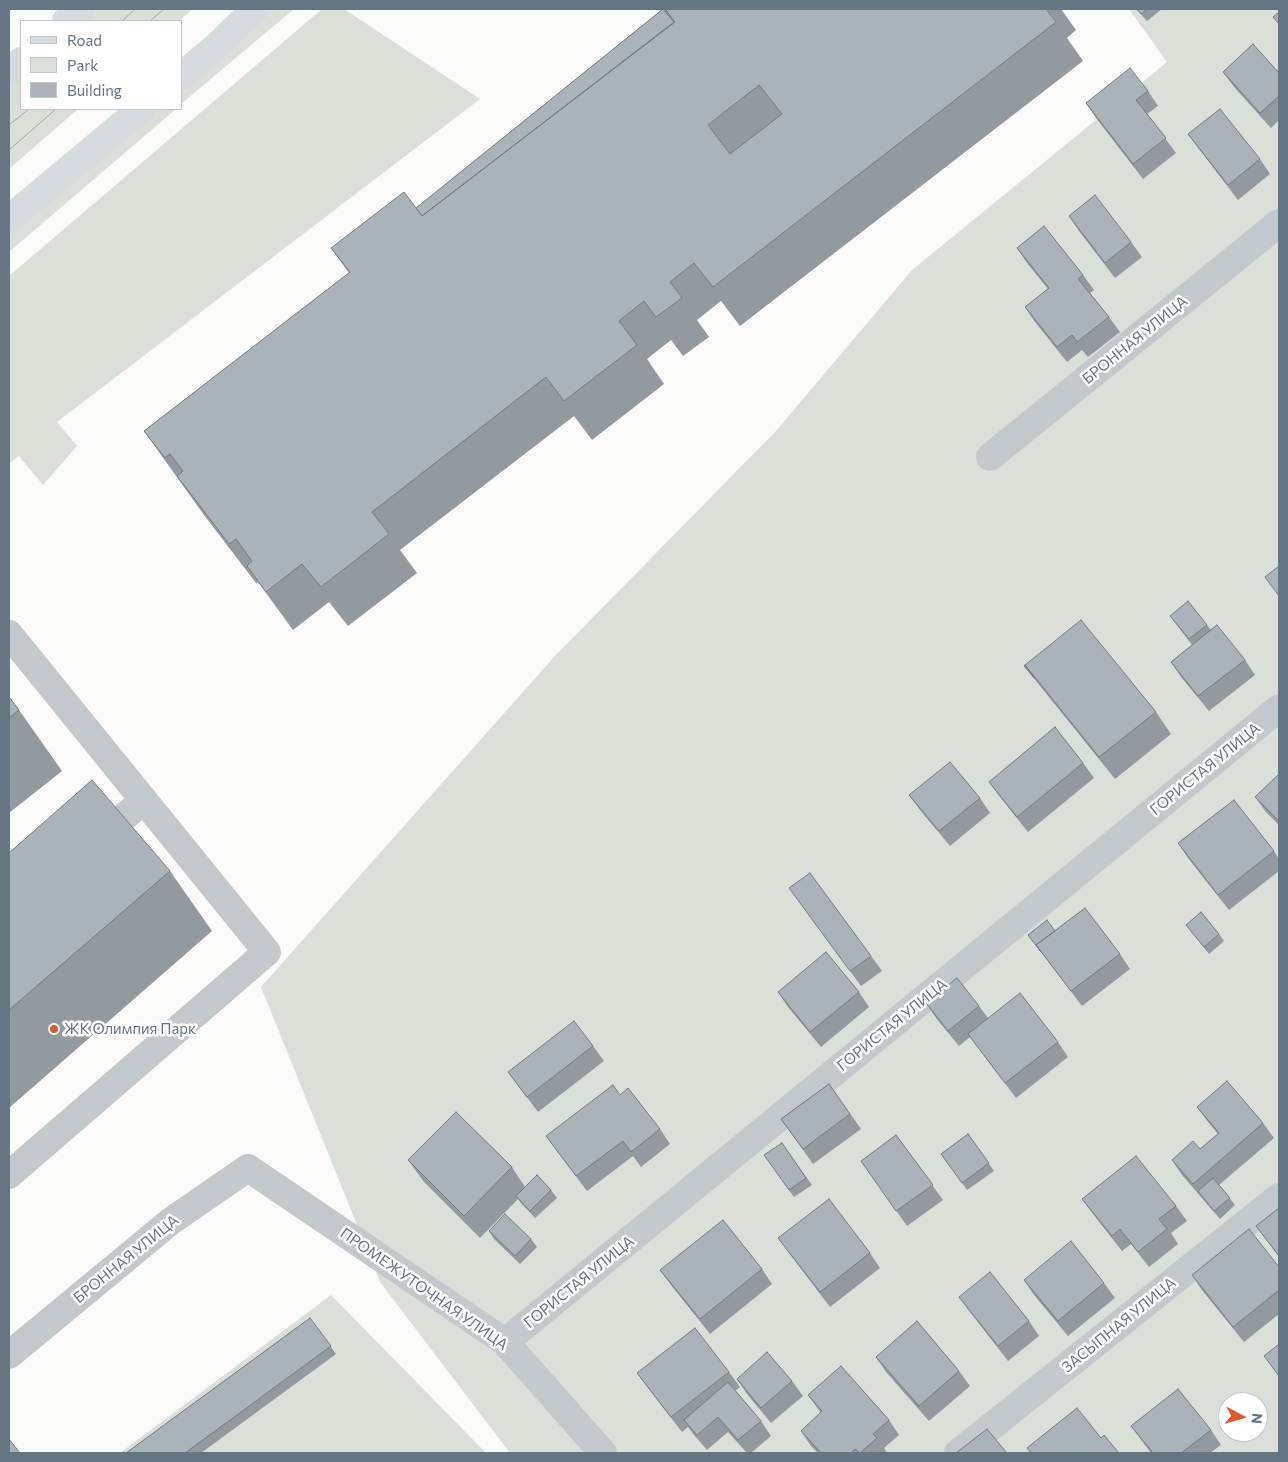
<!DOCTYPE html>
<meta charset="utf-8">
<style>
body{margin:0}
#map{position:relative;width:1288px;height:1462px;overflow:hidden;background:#fafaf8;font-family:Commissioner,sans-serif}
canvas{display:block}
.frame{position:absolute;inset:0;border:10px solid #657683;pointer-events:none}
.legend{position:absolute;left:20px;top:20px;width:162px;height:90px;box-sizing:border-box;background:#fff;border:1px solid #c1c8cd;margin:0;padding:6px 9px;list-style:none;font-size:15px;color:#657683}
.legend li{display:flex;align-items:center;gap:10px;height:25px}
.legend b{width:25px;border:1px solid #c1c8cd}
.north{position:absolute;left:1218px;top:1392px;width:50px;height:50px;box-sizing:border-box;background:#fff;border:1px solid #c1c8cd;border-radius:50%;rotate:96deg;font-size:14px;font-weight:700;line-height:20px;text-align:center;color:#657683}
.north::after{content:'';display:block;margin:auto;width:18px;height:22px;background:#e4572e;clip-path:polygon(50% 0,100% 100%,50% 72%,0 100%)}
</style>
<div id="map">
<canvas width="1288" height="1462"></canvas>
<div class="frame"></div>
<ul class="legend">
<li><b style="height:6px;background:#d6dbdf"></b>Road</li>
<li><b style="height:14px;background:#dadfd7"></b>Park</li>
<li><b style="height:14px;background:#aab3b9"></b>Building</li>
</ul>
<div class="north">N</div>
</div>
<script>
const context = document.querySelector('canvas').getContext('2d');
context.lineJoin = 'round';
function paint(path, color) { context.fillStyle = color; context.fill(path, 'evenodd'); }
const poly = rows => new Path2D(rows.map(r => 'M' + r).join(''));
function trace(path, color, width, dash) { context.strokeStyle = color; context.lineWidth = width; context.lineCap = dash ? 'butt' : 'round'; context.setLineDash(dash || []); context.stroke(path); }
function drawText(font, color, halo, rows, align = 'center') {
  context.font = font + ' Commissioner,sans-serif'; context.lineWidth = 5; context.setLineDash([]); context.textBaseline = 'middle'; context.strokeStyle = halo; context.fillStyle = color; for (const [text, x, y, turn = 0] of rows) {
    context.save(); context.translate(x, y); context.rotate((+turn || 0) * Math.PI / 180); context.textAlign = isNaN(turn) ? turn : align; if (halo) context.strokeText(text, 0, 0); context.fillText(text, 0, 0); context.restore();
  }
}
const green = poly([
 [91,9,193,9,179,21,78,21],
 [268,9,294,9,181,104,181,82],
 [322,9,344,9,480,99,57,422,77,446,43,485,19,456,9,464,9,276],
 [1129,9,1279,9,1279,1453,510,1453,380,1282,261,987,554,657,776,431,912,270,1167,62],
 [1228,1402,1258,1402,1258,1432,1228,1432],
 [21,73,21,109,78,109,9,169,9,84],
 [150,109,176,109,9,252,9,229],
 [331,1295,486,1453,120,1453]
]);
const minor = poly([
 [990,457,1279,223],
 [9,634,267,952,9,1175],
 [96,841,144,800],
 [505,1342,1279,708],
 [9,1355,171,1221,248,1168,505,1342,603,1453],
 [958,1453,1279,1197]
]);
const major = poly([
 [66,21,80,9],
 [9,73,21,61],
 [181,76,216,47,255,9],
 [9,219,141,109]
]);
const tram = poly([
 [122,21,135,9],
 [150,21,164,9],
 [9,125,29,109],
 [9,150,56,109]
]);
const wall = poly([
 [663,9,1061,9,1076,30,1067,38,1083,61,740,326,721,301,697,320,709,337,683,356,671,340,647,359,664,384,592,440,574,416,400,550,417,573,348,626,329,602,293,630,258,582,256,583,204,515,144,431,349,273,331,248,416,208],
 [1136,9,1162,9,1147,21],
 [1223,72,1279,73,1279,120,1271,128,1234,87],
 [1148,91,1158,106,1147,114,1176,153,1143,179,1096,118,1086,103],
 [1188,134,1260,159,1270,174,1238,200,1199,149],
 [1069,216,1131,242,1142,257,1115,278,1079,231],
 [1017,248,1083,275,1094,290,1090,293,1109,317,1120,332,1088,357,1082,350,1067,362,1035,322,1025,307,1048,289,1027,263],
 [1170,616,1207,625,1211,630,1245,660,1255,675,1209,711,1181,677,1171,662,1192,645],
 [1024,666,1156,712,1171,734,1115,779],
 [9,697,19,710,62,771,9,813],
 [1083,763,1094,778,1028,832,1000,797,989,782],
 [1279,774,1279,825,1266,812,1255,797],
 [909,795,980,798,990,813,950,846,920,810],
 [1178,843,1274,851,1279,859,1279,871,1229,910,1188,858],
 [9,853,170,871,212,931,9,1108],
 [789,888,871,956,882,971,861,986],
 [1186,925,1219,934,1224,941,1209,954],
 [1055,931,1120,954,1130,969,1082,1006,1028,935],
 [778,992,859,992,869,1007,821,1047,788,1007],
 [926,1003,979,1006,988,1018,1058,1042,1068,1057,1016,1098,970,1037,959,1046,936,1018],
 [593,1046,604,1061,538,1112,508,1072],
 [829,1084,861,1129,813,1164,781,1119],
 [620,1095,660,1129,670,1144,641,1167,633,1156,587,1191,546,1136],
 [1197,1107,1263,1123,1274,1138,1219,1185,1235,1205,1220,1219,1182,1175,1172,1160,1200,1149,1218,1134,1208,1122],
 [968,1134,994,1171,967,1190,941,1154],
 [896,1135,943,1200,907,1226,861,1161],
 [782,1143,812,1185,794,1197,764,1155],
 [408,1160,512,1167,525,1187,551,1190,557,1198,535,1218,521,1203,518,1199,480,1238,424,1182],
 [1082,1199,1176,1206,1187,1221,1171,1233,1178,1244,1149,1267,1131,1244,1122,1251,1093,1214],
 [1279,1208,1279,1257,1256,1226],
 [489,1231,531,1239,537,1247,520,1264,494,1239],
 [778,1238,870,1253,880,1268,830,1307,789,1253],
 [1279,1267,1279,1314,1244,1342,1202,1290,1192,1275],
 [762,1269,772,1284,710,1334,671,1285,660,1270],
 [1024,1280,1104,1283,1115,1298,1068,1336,1034,1295],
 [959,1297,1029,1321,1039,1336,1008,1361,970,1312],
 [310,1318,336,1354,201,1453,126,1453],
 [876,1357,959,1371,970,1386,929,1421,886,1372],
 [729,1372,740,1387,735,1391,761,1421,771,1436,751,1453,747,1453,728,1432,707,1450,694,1435,688,1427,682,1432,648,1388,637,1373],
 [737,1379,792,1381,803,1396,771,1423,747,1394],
 [808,1395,889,1420,899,1435,884,1448,887,1453,818,1453,811,1446,801,1431,821,1413],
 [1131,1426,1211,1430,1221,1445,1210,1453,1151,1453]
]);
const building = poly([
 [663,9,674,22,422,216,416,208,663,9],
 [665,9,1046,9,1056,22,713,287,694,263,670,282,682,298,656,317,644,301,619,321,637,345,564,401,546,377,372,512,389,534,321,587,302,564,266,592,247,566,252,561,236,539,229,544,177,476,183,471,170,454,165,458,144,431,350,272,331,248,404,192,422,216,675,22,665,9],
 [759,85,782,114,730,154,708,125,759,85],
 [1137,9,1147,9,1141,14,1137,9],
 [1279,12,1279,24,1273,17,1279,12],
 [1253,44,1279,73,1279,96,1260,113,1223,72,1253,44],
 [1130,68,1148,91,1136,100,1166,138,1133,164,1086,103,1130,68],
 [1220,109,1260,159,1228,185,1188,134,1220,109],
 [1095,195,1131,242,1105,263,1069,216,1095,195],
 [1044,226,1083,275,1078,279,1109,317,1077,342,1072,335,1057,347,1025,307,1049,288,1017,248,1044,226],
 [1279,566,1279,596,1265,577,1279,566],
 [1188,601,1207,625,1189,639,1170,616,1188,601],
 [1081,620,1156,712,1099,757,1025,665,1081,620],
 [1217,625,1245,660,1198,696,1171,662,1217,625],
 [1025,665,1035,679,1024,666,1025,665],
 [9,697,19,710,9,718,9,697],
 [1055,727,1083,763,1017,817,989,782,1055,727],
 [950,762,980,798,939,831,909,795,950,762],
 [1279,774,1279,821,1255,797,1279,774],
 [92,780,170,871,9,1010,9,853,92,780],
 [1234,800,1274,851,1218,895,1178,843,1234,800],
 [810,873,871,956,850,971,789,888,810,873],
 [1085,908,1120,954,1071,991,1036,945,1085,908],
 [1201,912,1219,934,1204,947,1186,925,1201,912],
 [1047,920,1055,931,1036,945,1041,952,1028,935,1047,920],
 [826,952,859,992,810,1032,778,992,826,952],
 [957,978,979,1006,948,1031,926,1003,957,978],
 [1020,993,1058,1042,1005,1083,968,1034,1020,993],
 [574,1021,593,1046,527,1097,508,1072,574,1021],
 [1227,1081,1263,1123,1193,1184,1172,1160,1193,1141,1200,1149,1219,1133,1197,1107,1227,1081],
 [829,1084,850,1114,803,1149,781,1119,829,1084],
 [613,1085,620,1095,628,1088,660,1129,631,1152,623,1141,576,1176,546,1136,613,1085],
 [456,1112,512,1167,464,1216,408,1160,456,1112],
 [968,1134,989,1163,962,1183,941,1154,968,1134],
 [896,1135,933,1185,896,1211,861,1161,896,1135],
 [782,1143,806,1178,789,1190,764,1155,782,1143],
 [1136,1156,1176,1206,1159,1219,1167,1229,1138,1252,1120,1229,1112,1236,1082,1199,1136,1156],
 [537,1175,551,1190,530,1211,516,1196,537,1175],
 [1213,1178,1230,1198,1214,1211,1198,1191,1213,1178],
 [829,1199,870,1253,820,1292,778,1238,829,1199],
 [1279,1208,1279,1256,1256,1226,1279,1208],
 [505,1214,531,1239,515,1256,489,1231,505,1214],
 [723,1220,762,1269,700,1319,660,1270,723,1220],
 [1249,1229,1279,1267,1279,1290,1233,1327,1192,1275,1249,1229],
 [1071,1241,1104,1283,1058,1321,1024,1280,1071,1241],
 [990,1272,1029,1321,998,1346,959,1297,990,1272],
 [310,1318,331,1346,185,1453,126,1453,310,1318],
 [917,1321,959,1371,919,1406,876,1357,917,1321],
 [695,1328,729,1372,671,1417,637,1373,695,1328],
 [1279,1344,1279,1376,1264,1356,1279,1344],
 [767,1352,792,1381,761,1408,737,1379,767,1352],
 [841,1366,889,1420,873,1434,877,1438,860,1453,855,1449,851,1453,821,1453,801,1431,822,1411,808,1395,841,1366],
 [728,1382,761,1421,738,1440,718,1417,697,1435,684,1420,728,1382],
 [1178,1389,1211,1430,1181,1453,1153,1453,1131,1426,1178,1389],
 [1077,1408,1101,1438,1104,1435,1119,1453,1031,1453,1027,1448,1077,1408],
 [987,1429,1007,1453,956,1453,987,1429],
 [9,1439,20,1453,9,1453,9,1439]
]);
const markers = [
 [54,1029,5,"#e4572e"]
];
const streetNames = [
 ["БРОННАЯ УЛИЦА",1135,340,-39],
 ["ГОРИСТАЯ УЛИЦА",1205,769,-39],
 ["ГОРИСТАЯ УЛИЦА",892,1025,-39],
 ["БРОННАЯ УЛИЦА",126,1259,-39],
 ["ГОРИСТАЯ УЛИЦА",579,1282,-39],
 ["ПРОМЕЖУТОЧНАЯ УЛИЦА",424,1289,35],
 ["ЗАСЫПНАЯ УЛИЦА",1119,1325,-39]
];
const poiNames = [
 ["ЖК Олимпия Парк",64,1029]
];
paint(green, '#dadfd7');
trace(minor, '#c3c8cc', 28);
trace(major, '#d6dbdf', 28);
trace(tram, '#a2aab0', 1);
paint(wall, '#929a9f');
paint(building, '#aab3b9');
trace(building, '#777d82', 1);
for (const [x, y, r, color] of markers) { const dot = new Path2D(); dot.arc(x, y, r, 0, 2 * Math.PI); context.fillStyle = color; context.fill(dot); trace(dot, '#fff', 2); }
drawText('15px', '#657683', '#fff', streetNames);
drawText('15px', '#657683', '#fff', poiNames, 'left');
</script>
